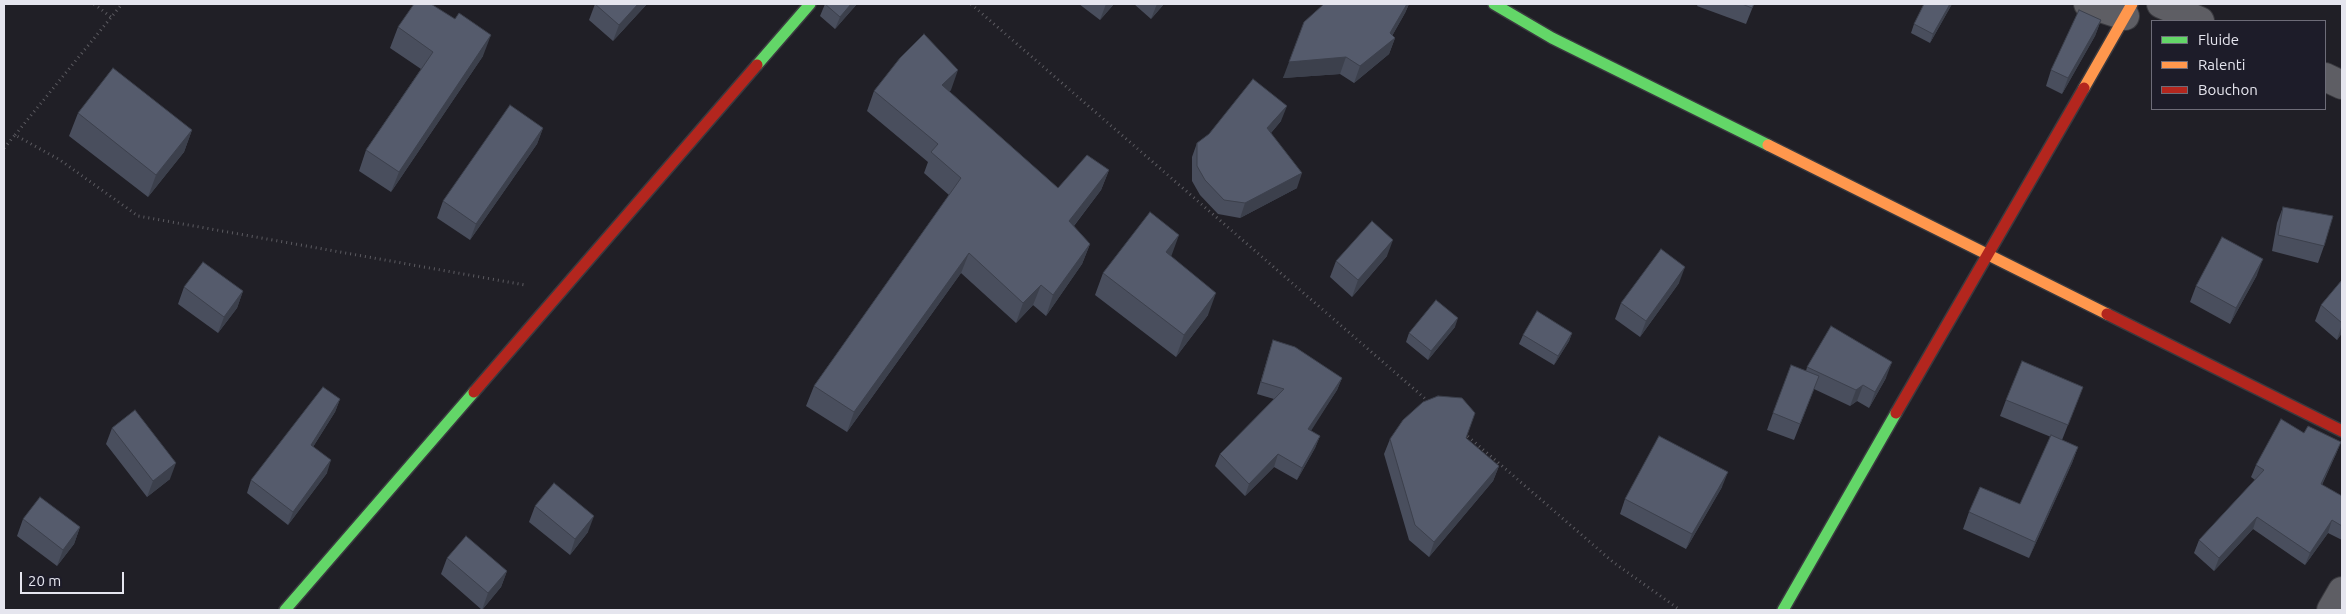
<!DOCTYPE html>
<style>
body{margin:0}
#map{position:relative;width:2346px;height:614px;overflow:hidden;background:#201f26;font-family:Ubuntu,sans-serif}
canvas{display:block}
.frame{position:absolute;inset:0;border:5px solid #e5e5ee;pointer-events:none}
.legend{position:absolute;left:2151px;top:20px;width:175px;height:90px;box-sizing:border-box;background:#1d1c29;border:1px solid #6d6c78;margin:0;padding:6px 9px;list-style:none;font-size:15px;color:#e5e5ee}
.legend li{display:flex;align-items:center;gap:10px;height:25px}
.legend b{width:25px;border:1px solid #6d6c78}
.scale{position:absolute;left:20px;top:572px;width:104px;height:22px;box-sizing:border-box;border:2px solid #e5e5ee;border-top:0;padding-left:6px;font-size:15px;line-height:18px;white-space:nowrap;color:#e5e5ee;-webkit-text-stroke:4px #1d1c29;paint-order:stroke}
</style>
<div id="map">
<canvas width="2346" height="614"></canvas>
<div class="frame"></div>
<ul class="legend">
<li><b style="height:6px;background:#63d668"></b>Fluide</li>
<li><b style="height:6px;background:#ff974d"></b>Ralenti</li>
<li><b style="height:6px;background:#b3261e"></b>Bouchon</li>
</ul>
<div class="scale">20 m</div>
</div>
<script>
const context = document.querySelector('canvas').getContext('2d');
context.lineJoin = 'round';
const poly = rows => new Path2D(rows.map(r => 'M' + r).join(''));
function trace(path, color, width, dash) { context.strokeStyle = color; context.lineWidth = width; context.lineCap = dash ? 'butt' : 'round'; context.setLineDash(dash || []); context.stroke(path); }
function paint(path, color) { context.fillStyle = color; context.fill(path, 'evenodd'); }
const path = poly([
 [94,4,111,17],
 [971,4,1429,402],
 [15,135,122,4],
 [4,148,15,135,60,160,138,216,525,285],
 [1464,433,1613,562,1680,610]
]);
const street = poly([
 [2088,4,2125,16],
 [2161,4,2200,21],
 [2325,77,2342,85],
 [2331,610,2342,591]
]);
const fast = poly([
 [1494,4,1552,38,1768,145],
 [757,65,810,4],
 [285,610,474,392],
 [1783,610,1896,413]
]);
const slow = poly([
 [2084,88,2132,4],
 [1768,145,2107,314]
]);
const jam = poly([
 [2107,314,2342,431],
 [474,392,757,65],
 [1896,413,2084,88]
]);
const wall = poly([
 [595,4,647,4,613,41,589,20],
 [825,4,857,4,835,29,820,16],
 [1079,4,1114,4,1100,20],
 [1134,4,1164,4,1151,19],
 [1324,4,1409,4,1405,13,1392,36,1395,38,1389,54,1354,83,1340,74,1283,78],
 [1698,4,1754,4,1746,24,1697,6],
 [1952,4,1930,43,1911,33,1914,24],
 [455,19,483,56,391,192,359,171,366,150,421,69,390,48,398,27],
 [2101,20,2095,36,2062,94,2046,86,2051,70],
 [951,90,949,91,1058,188,1109,170,1101,190,1074,226,1090,244,1082,264,1046,316,1033,305,1016,323,961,273,847,432,806,406,814,386,949,195,924,173,928,162,867,111,874,91],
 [78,113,192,130,184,152,148,197,69,136],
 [1281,121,1271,133,1297,188,1240,218,1218,214,1200,195,1192,181,1192,157,1197,143],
 [543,128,537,144,470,240,437,218,443,201],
 [2283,207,2324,246,2318,263,2272,251,2277,223],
 [1387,256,1352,297,1330,277,1336,261],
 [1171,257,1208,315,1176,357,1095,295,1103,273],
 [2257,275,2230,324,2190,302,2196,286],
 [2342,280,2342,333,2337,340,2315,321,2321,305],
 [1679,283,1640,337,1615,319,1621,303],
 [184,287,243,291,237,308,218,333,178,304],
 [1455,327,1428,360,1406,342,1409,333],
 [1572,333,1569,341,1554,365,1519,344,1523,335],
 [1273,340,1342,378,1337,390,1310,431,1320,436,1315,448,1297,480,1274,467,1245,496,1215,466,1220,454,1274,399,1257,394,1269,353],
 [1807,367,1886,378,1869,408,1857,401,1850,406,1814,389,1794,440,1767,430,1773,413,1806,371],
 [2083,387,2062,440,2078,447,2072,463,2029,558,1963,529,1969,512,2020,504,2051,437,2000,416,2006,400],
 [340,399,335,412,313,447,327,473,288,525,247,493,251,480],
 [112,428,170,479,147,497,106,444],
 [2304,433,2341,442,2336,454,2322,485,2342,496,2342,540,2328,533,2305,565,2253,529,2214,571,2194,553,2199,540,2255,480,2251,477,2256,465],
 [1466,438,1499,466,1493,481,1429,557,1409,540,1384,454,1390,439],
 [1722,487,1686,549,1620,514,1625,499],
 [535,506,588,532,570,555,529,522],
 [23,519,80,527,74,544,57,566,17,536],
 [447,558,507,571,501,587,482,610,441,574]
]);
const shadedWall = poly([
 [638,4,647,4,613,41,619,25],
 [851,4,857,4,835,29,840,17],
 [1106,4,1114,4,1100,20],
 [1157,4,1164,4,1151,19],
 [1407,4,1409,4,1405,13,1388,43,1395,38,1389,54,1354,83,1360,66,1390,33],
 [1950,4,1952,4,1930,43,1933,34],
 [2101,20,2095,36,2062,94,2068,78],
 [491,35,483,56,391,192,399,172],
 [1346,57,1340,74,1283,78,1289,62],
 [958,70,951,90,935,106,942,85],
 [1287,106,1281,121,1262,143,1267,128],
 [543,128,537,144,470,240,476,224],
 [192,130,184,152,148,197,156,175],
 [1109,170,1101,190,1062,241,1069,221],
 [1302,173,1297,188,1240,218,1245,203],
 [1179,235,1171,257,1166,252],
 [1393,240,1387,256,1352,297,1358,280],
 [1090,244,1082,264,1046,316,1053,295],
 [969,253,961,273,847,432,854,412],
 [2263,259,2257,275,2230,324,2236,308],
 [1685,267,1679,283,1640,337,1646,321],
 [1041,285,1033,305,1016,323,1023,303],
 [243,291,237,308,218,333,224,317],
 [1216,293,1208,315,1176,357,1184,335],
 [1458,318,1455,327,1428,360,1431,351],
 [2342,324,2342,333,2337,340],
 [1572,333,1569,341,1554,365,1558,356],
 [1892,362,1886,378,1869,408,1875,392],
 [1342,378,1337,390,1304,442,1308,429],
 [1863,385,1857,401,1850,406,1856,390],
 [340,399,335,412,306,458,311,445],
 [1320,436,1315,448,1297,480,1302,468],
 [2341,442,2336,454,2316,496,2321,484],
 [2078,447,2072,463,2029,558,2035,542],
 [1278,454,1274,467,1245,496,1249,484],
 [331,460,327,473,288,525,293,512],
 [176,463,170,479,147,497,153,481],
 [1499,466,1493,481,1429,557,1434,542],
 [1728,472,1722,487,1686,549,1692,534],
 [594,516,588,532,570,555,575,539],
 [2257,517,2253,529,2214,571,2219,558],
 [2332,520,2328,533,2305,565,2310,553],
 [80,527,74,544,57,566,63,550],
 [507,571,501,587,482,610,488,593]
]);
const building = poly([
 [414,4,431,4,455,19,459,13,491,35,399,172,366,150,433,52,398,27,414,4],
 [595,4,638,4,619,25,595,4],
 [825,4,851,4,840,17,825,4],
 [1324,4,1407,4,1390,33,1395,38,1360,66,1346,57,1289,62,1304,22,1324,4],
 [1742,4,1754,4,1752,8,1742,4],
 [1924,4,1950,4,1933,34,1914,24,1924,4],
 [2079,10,2101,20,2068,78,2051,70,2079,10],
 [924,34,958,70,942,85,1058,188,1087,155,1109,170,1069,221,1090,244,1053,295,1041,285,1023,303,969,253,854,412,814,386,961,178,931,152,938,144,874,91,900,58,924,34],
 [113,68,192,130,156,175,78,113,113,68],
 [1253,79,1287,106,1267,128,1302,173,1245,203,1224,200,1205,180,1197,166,1197,143,1209,134,1253,79],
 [510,105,543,128,476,224,443,201,510,105],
 [2283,207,2333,216,2324,246,2278,235,2283,207],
 [1150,212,1179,235,1166,252,1216,293,1184,335,1103,273,1150,212],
 [1372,221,1393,240,1358,280,1336,261,1372,221],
 [2222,237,2263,259,2236,308,2196,286,2222,237],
 [1661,249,1685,267,1646,321,1621,303,1661,249],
 [203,262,243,291,224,317,184,287,203,262],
 [2342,280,2342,323,2321,305,2342,280],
 [1436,300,1458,318,1431,351,1409,333,1436,300],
 [1537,311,1572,333,1558,356,1523,335,1537,311],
 [1831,326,1892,362,1875,392,1863,385,1856,390,1807,367,1831,326],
 [1273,340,1295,347,1342,378,1308,429,1320,436,1302,468,1278,454,1249,484,1220,454,1284,389,1261,382,1273,340],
 [2022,361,2083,387,2068,425,2006,400,2022,361],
 [1791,365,1819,376,1800,424,1773,413,1791,365],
 [323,387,340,399,311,445,331,460,293,512,251,480,323,387],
 [1438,396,1462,398,1475,413,1466,438,1499,466,1434,542,1415,525,1390,439,1403,420,1423,402,1438,396],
 [135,410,176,463,153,481,112,428,135,410],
 [2281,419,2304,433,2308,426,2341,442,2321,484,2342,496,2342,526,2332,520,2310,553,2257,517,2219,558,2199,540,2264,470,2256,465,2281,419],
 [2051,435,2078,447,2035,542,1969,512,1980,487,2020,504,2051,435],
 [1659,436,1728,472,1692,534,1625,499,1659,436],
 [554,483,594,516,575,539,535,506,554,483],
 [40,497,80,527,63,550,23,519,40,497],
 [466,536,507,571,488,593,447,558,466,536]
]);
trace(street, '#3a3a3f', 30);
trace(fast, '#3a3a3f', 14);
trace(slow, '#3a3a3f', 14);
trace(jam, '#3a3a3f', 14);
trace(path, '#5c5b61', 3, [1, 4]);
trace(street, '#5e5e64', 28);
trace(fast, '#63d668', 11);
trace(slow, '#ff974d', 11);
trace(jam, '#b3261e', 11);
paint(wall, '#494e5d');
paint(shadedWall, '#3c404c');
paint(building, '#555b6c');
trace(building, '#3c404c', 1);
</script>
